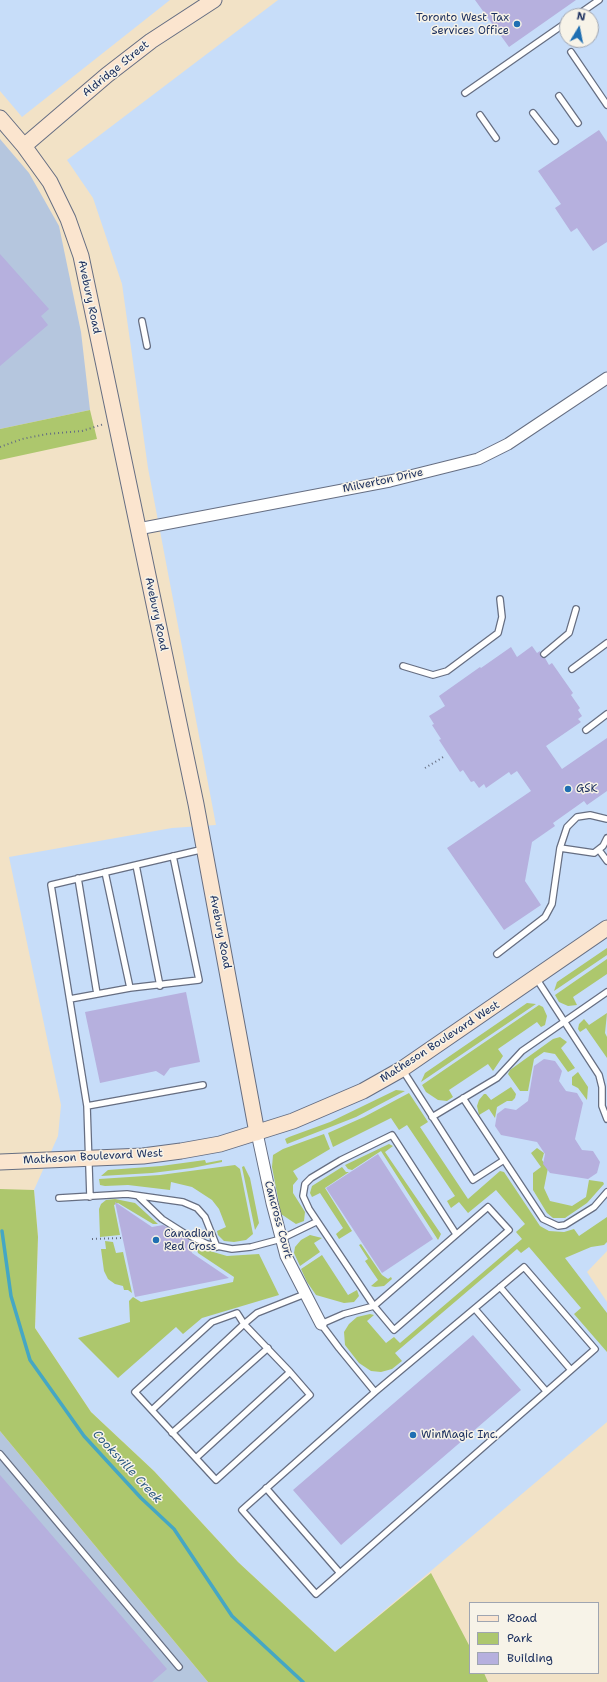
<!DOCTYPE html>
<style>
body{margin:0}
#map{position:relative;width:607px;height:1682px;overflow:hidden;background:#f2e2c6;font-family:"Shantell Sans",sans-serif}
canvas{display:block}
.legend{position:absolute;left:469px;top:1602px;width:130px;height:72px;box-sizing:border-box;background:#f7f3e8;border:1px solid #9fa5b1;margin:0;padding:5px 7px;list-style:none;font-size:12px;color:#1b2f5e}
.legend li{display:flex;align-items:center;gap:8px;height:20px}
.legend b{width:20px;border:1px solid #9fa5b1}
.north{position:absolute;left:559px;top:8px;width:40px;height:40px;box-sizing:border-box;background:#f7f3e8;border:1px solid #9fa5b1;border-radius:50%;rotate:10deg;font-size:11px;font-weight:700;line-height:16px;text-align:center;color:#1b2f5e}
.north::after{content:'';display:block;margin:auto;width:14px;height:18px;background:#1f6fb2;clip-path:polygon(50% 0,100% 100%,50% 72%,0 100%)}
</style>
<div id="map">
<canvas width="607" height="1682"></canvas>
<ul class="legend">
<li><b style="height:5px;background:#fbe5cf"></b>Road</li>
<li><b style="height:11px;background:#adc76d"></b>Park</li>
<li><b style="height:11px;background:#b6b0de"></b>Building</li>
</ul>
<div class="north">N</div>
</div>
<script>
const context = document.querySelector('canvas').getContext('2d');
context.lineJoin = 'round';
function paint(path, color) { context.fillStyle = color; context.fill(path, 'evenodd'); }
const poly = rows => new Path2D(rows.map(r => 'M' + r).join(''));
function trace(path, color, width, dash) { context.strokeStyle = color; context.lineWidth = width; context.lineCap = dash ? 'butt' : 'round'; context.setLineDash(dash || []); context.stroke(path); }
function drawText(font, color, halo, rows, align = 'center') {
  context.font = font + ' "Shantell Sans",sans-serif'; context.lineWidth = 3; context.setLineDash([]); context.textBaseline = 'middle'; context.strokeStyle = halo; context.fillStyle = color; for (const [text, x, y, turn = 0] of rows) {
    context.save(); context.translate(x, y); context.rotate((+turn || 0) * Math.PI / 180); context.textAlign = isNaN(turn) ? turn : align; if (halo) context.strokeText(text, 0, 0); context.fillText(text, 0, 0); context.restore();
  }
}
const built = poly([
 [0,0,170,0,22,117,0,91],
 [278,0,607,0,607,1251,587,1272,607,1302,607,1422,335,1652,238,1562,154,1471,91,1412,35,1328,38,1237,34,1190,58,1136,61,1105,9,857,172,828,216,825,148,468,122,284,93,198,67,160],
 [567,16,591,16,591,40,567,40]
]);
const industrial = poly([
 [0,139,29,173,59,226,81,332,90,410,0,429],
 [0,1431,208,1682,0,1682]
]);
const green = poly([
 [90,410,97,439,0,460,0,429],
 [607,948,607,955,554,991,557,982],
 [607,959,607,974,573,997,577,1005,568,1006,559,1002,555,995],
 [527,1003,536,1004,421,1082,425,1073],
 [539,1005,543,1007,547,1016,545,1025,541,1027,537,1022,498,1049,503,1056,493,1071,488,1064,449,1090,453,1097,447,1101,438,1100,426,1092,422,1085],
 [607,1013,605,1033,607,1037,607,1058,586,1028,580,1032,578,1029,579,1024,584,1019,589,1025],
 [560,1037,567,1042,561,1048,575,1068,568,1072,555,1054,544,1052,534,1059,528,1091,520,1091,508,1074,510,1070,553,1039],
 [578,1072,588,1087,587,1100,578,1088,572,1085,572,1077],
 [511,1087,516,1094,515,1098,512,1101,507,1101,497,1107,495,1118,489,1109,479,1115,477,1106,479,1100,484,1094,486,1094,491,1100],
 [396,1090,405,1091,356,1117,287,1144,285,1139,289,1137,330,1122],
 [409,1093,428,1122,420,1127,468,1199,500,1171,504,1172,540,1226,549,1231,564,1232,574,1229,579,1236,607,1217,607,1242,604,1245,591,1247,565,1258,607,1313,607,1352,574,1314,581,1308,529,1247,521,1253,517,1249,395,1353,402,1361,392,1369,381,1372,371,1371,359,1363,345,1345,344,1332,349,1324,357,1317,370,1314,374,1315,367,1321,386,1343,394,1337,400,1343,522,1239,516,1232,525,1224,496,1190,468,1213,459,1202,451,1208,447,1201,455,1196,407,1125,399,1130,391,1118,333,1147,328,1133,364,1117],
 [324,1134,330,1149,293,1171,298,1179,293,1185,293,1193,305,1212,304,1221,296,1224,281,1214,272,1167,273,1155,283,1149],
 [389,1144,393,1146,385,1152,441,1234,438,1240,381,1151,352,1170,348,1169,345,1165],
 [537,1148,544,1153,542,1160,548,1168,544,1188,550,1201,572,1206,586,1197,589,1180,603,1182,604,1184,587,1203,565,1218,553,1218,547,1213,533,1190,533,1173,541,1167,531,1153],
 [205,1160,206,1163,222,1160,222,1162,192,1168,152,1173,101,1176,108,1170,161,1166],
 [235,1165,240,1169,253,1234,246,1240,234,1242,224,1241,218,1235,217,1231,226,1227,219,1209,212,1200,192,1187,171,1182,170,1190,128,1185,105,1186,100,1185,99,1179,160,1175],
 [244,1166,250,1178,259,1223,255,1230,242,1167],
 [342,1167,346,1172,349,1172,325,1188,352,1231,339,1239,336,1234,343,1228,320,1193,312,1197,310,1193,312,1186],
 [0,1189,34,1190,38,1237,35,1328,91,1412,154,1471,238,1562,335,1652,431,1573,470,1647,470,1673,484,1673,488,1682,208,1682,0,1431],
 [115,1199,135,1203,158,1224,153,1224,118,1203,114,1205,120,1235,100,1237,99,1209,101,1204,106,1200],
 [310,1235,322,1238,314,1243,320,1252,300,1266,294,1253,295,1247,301,1240],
 [105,1241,113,1242,116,1253,123,1252,132,1293,128,1290,124,1290,123,1286,115,1284,108,1279,104,1271,101,1249,106,1249],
 [361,1244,382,1275,388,1279,391,1277,392,1279,384,1286,375,1287,371,1286,378,1280,365,1261,368,1259,359,1245],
 [196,1247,227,1256,259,1254,279,1295,202,1318,183,1334,176,1327,118,1378,78,1338,130,1322,129,1301,133,1297,141,1302,233,1282,234,1277,198,1253],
 [322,1255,348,1295,357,1290,359,1296,354,1302,344,1303,316,1295,307,1282,301,1269]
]);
const stream = poly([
 [2,1231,11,1296,30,1360,84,1436,141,1498,174,1529,232,1616,303,1682]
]);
const building = poly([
 [475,0,576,0,509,47],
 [599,130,607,142,607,242,593,251,577,228,571,232,555,208,561,204,538,171],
 [0,254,49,309,41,316,48,325,0,366],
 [532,646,537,653,540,651,541,656,545,658,549,665,552,663,573,693,571,695,580,708,578,710,582,716,578,719,581,722,546,746,562,769,607,738,607,791,587,805,584,801,553,823,555,826,532,842,525,881,541,905,504,930,447,848,531,791,517,771,511,775,509,772,486,788,484,784,479,788,474,781,471,782,463,770,460,772,439,740,441,739,432,725,434,724,429,716,445,706,439,696,480,667,481,668,511,647,517,657],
 [186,992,200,1062,170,1068,164,1076,156,1071,100,1083,85,1012],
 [544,1059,555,1061,562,1071,559,1081,566,1091,577,1093,583,1103,575,1139,582,1150,593,1151,600,1162,597,1173,588,1179,550,1173,543,1164,545,1154,537,1142,501,1135,495,1126,497,1114,505,1108,516,1110,528,1101,534,1066],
 [378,1154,433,1239,382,1273,326,1188],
 [115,1202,152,1227,163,1225,189,1240,192,1253,229,1278,135,1297],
 [473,1335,521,1390,341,1545,293,1490],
 [0,1475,167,1669,152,1682,0,1682]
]);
const path = poly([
 [0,447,22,439,47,434,82,431,104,424],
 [425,768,445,756],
 [92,1239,121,1238]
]);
const lane = poly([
 [576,16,599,0],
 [571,52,607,105],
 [465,93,567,22],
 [559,96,578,123],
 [533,113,555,141],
 [480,115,496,138],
 [142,321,147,346],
 [544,654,569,633,576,609],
 [403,666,433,675,447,671,498,633,502,617,500,599],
 [572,669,607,643],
 [586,730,607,714],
 [560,848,567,827,577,817,590,815,607,819],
 [599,850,607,861],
 [136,865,160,986],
 [105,872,130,988],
 [78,878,97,994],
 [497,954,545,917,552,904,560,848,594,853,603,846,607,838],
 [536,978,599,1075,602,1087,602,1106,607,1119],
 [70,999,130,988,199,980,173,856],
 [402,1069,473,1180,504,1160],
 [463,1098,543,1219,558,1226,565,1225,594,1207,607,1192],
 [87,1106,203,1085],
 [432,1117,497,1078,522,1051,607,992],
 [138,1196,162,1219,184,1233,207,1244,232,1249,251,1247,281,1239,316,1222],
 [90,1197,87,1106,51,885,204,849],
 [59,1198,127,1194,183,1202,197,1208,205,1217,217,1247],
 [488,1207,509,1230,394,1330,374,1306,488,1207],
 [500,1287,571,1370],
 [475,1309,546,1391],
 [375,1392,242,1510,316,1594,595,1349,524,1267,375,1392,339,1348,321,1324,344,1314,374,1306,309,1209,303,1196,305,1184,311,1178,341,1160,392,1135,456,1234],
 [152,1410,244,1324,290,1372,310,1395,216,1480,135,1392,212,1322,237,1313,244,1324,257,1313,305,1294],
 [172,1433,268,1348],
 [0,1454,179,1667],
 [196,1458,290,1372],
 [266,1488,340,1573]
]);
const street = poly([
 [138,529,390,481,478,459,508,444,607,378],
 [257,1133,272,1203,286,1256,321,1324]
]);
const secondary = poly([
 [0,118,24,146,50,182,68,219,81,256,196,804,257,1133],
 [24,146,107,75,151,41,214,0],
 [0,1162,143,1156,181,1151,220,1144,293,1121,363,1091,402,1069,607,928]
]);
const markers = [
 [517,24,4,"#1f6fb2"],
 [568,789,4,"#1f6fb2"],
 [156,1240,4,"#1f6fb2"],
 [413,1435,4,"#1f6fb2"]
];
const poiNames = [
 ["Toronto West Tax",509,18,"right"],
 ["Services Office",509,31,"right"],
 ["GSK",576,789],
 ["Canadian",164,1234],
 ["Red Cross",164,1247],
 ["WinMagic Inc.",421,1435]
];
const streetNames = [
 ["Aldridge Street",116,69,-39],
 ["Avebury Road",89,297,78],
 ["Milverton Drive",383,481,-12],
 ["Avebury Road",156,614,78],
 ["Avebury Road",220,932,79],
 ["Matheson Boulevard West",440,1042,-33],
 ["Matheson Boulevard West",93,1157,-3],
 ["Cancross Court",278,1220,75]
];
const waterNames = [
 ["Cooksville Creek",127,1467,47]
];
paint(built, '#c7ddf9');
paint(industrial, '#b5c6de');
paint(green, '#adc76d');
trace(stream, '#45a7c4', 3.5);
paint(building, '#b6b0de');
trace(lane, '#666e82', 8);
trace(street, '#666e82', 13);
trace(secondary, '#666e82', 17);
trace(path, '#666e82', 2, [1, 3]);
trace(lane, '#fff', 5.5);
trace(street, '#fff', 11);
trace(secondary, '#fbe5cf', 15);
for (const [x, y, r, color] of markers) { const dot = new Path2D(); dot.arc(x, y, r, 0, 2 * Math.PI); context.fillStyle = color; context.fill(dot); trace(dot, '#f7f3e8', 1.5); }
drawText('11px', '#1b2f5e', '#f7f3e8', poiNames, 'left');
drawText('11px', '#1b2f5e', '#f7f3e8', streetNames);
drawText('italic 12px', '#2a5982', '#f7f3e8', waterNames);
</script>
